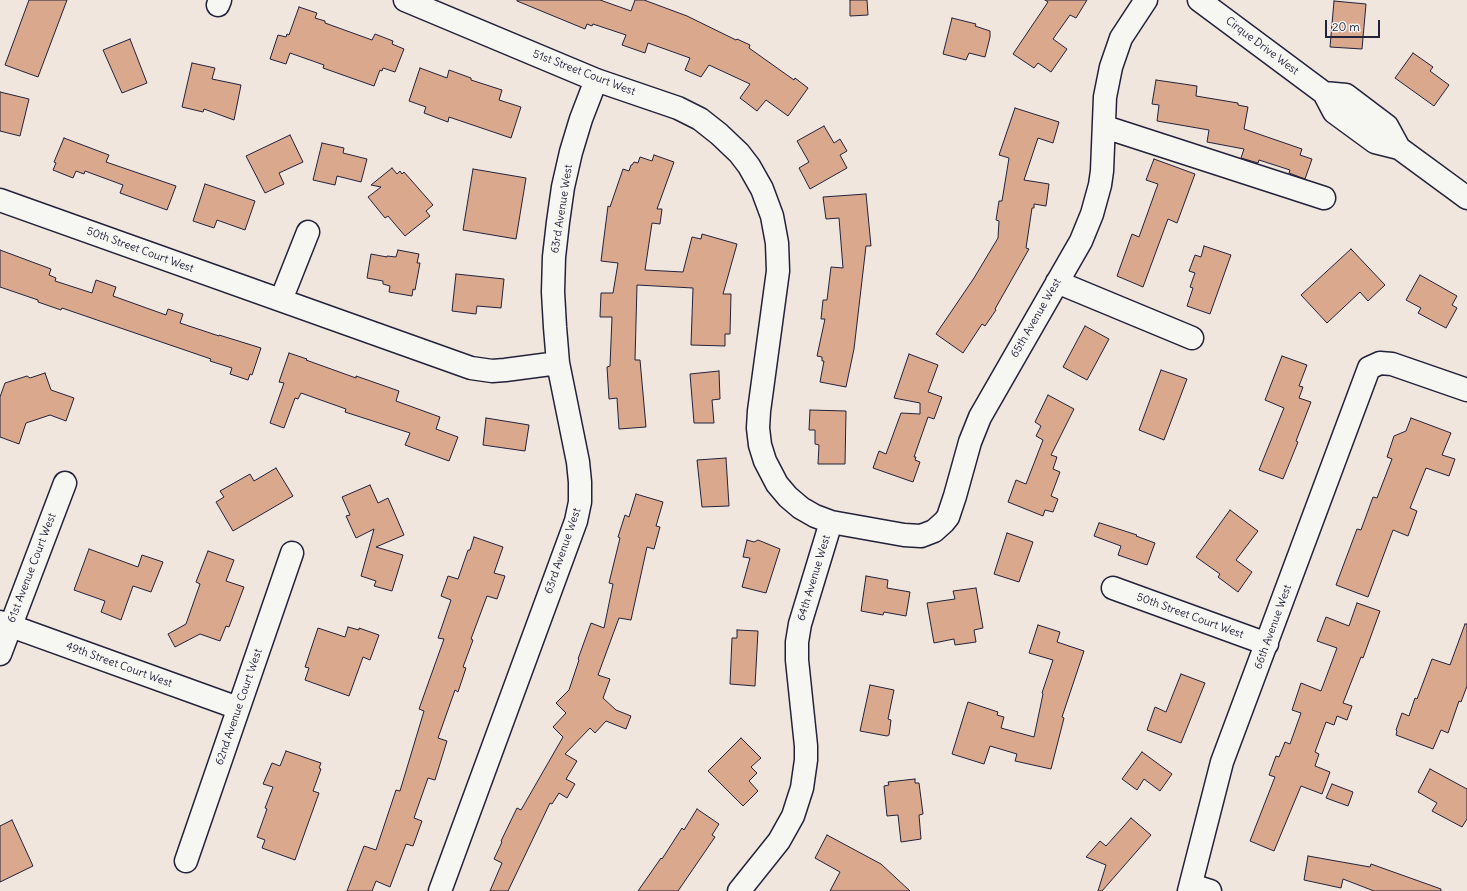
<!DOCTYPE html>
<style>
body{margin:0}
#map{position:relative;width:1467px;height:891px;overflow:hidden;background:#f0e6de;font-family:Delius,sans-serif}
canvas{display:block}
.scale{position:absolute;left:1325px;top:20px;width:55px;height:18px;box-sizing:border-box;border:2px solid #22223b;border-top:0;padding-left:5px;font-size:12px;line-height:14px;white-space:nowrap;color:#22223b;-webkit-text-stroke:3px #f6f6f2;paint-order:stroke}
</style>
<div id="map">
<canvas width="1467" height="891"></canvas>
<div class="scale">20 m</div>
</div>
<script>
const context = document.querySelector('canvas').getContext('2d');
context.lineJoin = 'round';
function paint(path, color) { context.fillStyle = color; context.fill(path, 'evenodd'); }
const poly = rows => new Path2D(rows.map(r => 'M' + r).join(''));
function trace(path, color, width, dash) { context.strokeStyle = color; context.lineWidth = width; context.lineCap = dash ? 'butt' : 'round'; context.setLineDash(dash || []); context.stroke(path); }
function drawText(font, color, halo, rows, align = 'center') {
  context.font = font + ' Delius,sans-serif'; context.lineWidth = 3.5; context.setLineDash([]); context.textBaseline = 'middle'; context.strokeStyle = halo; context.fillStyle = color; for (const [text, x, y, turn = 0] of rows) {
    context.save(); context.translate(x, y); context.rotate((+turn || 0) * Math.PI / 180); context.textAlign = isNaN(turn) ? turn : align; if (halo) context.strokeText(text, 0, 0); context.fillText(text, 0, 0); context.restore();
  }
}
const building = poly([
 [29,0,67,0,38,77,5,65,29,0],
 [517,0,600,0,631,11,635,0,644,0,687,16,736,40,737,39,750,45,749,48,794,80,795,78,808,88,788,116,766,100,757,111,740,98,750,84,709,65,701,77,685,70,690,58,648,43,645,53,622,45,626,35,593,24,592,26,587,24,585,29,517,1,517,0],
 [850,0,867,0,868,15,850,16,850,0],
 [1045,0,1087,0,1076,18,1070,15,1053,39,1067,49,1051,72,1038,63,1034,68,1013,54,1048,2,1045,0],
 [1334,1,1366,4,1362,49,1330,47,1334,1],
 [299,7,317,13,315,18,325,21,325,23,372,40,375,34,393,41,392,44,404,49,395,72,383,68,382,71,380,70,374,86,323,68,324,65,290,53,286,64,270,59,278,35,286,37,287,34,289,35,299,7],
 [952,18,976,24,975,26,990,31,990,37,985,57,969,53,966,60,943,54,952,18],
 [130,39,147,83,122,93,103,50,130,39],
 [1413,53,1433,67,1430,71,1449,85,1434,106,1395,78,1413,53],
 [192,63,215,68,212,79,241,85,234,120,204,109,203,112,182,107,192,63],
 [420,68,447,78,449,70,471,78,471,80,502,90,499,100,521,107,511,138,449,117,448,122,424,113,426,107,409,101,420,68],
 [1156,80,1197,86,1196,96,1238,103,1238,105,1248,107,1244,129,1302,149,1300,155,1312,159,1305,179,1289,173,1290,170,1259,160,1258,163,1241,158,1244,149,1207,142,1209,130,1157,121,1159,105,1152,104,1156,80],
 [0,92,29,99,20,136,0,131,0,92],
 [1015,108,1059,122,1053,143,1038,138,1024,180,1049,184,1046,206,1034,204,1034,208,1032,208,1026,248,1029,249,995,309,996,310,985,326,982,324,963,353,936,334,974,278,998,238,999,221,996,220,999,201,1002,201,1009,158,999,155,1015,108],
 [824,126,834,143,840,139,847,151,840,155,847,168,810,189,799,168,809,162,797,141,824,126],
 [290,135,303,162,279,173,284,184,265,193,246,156,290,135],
 [64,138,109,155,106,162,176,186,167,210,120,193,123,185,85,171,84,174,76,171,73,178,53,170,56,163,54,162,64,138],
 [322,143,344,148,343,153,367,159,361,182,337,176,335,185,313,180,322,143],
 [654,155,674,162,657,209,662,209,660,224,652,223,645,270,683,272,692,237,701,239,702,234,737,244,723,294,731,294,730,334,725,334,725,346,691,345,693,288,637,285,635,360,640,360,646,427,619,429,617,398,609,399,607,367,610,366,612,317,600,317,601,293,613,293,618,263,601,261,608,206,610,207,623,169,629,171,631,165,632,165,634,162,638,163,640,157,652,161,654,155],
 [1154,159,1195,174,1177,223,1168,219,1143,287,1117,276,1132,234,1139,237,1158,184,1146,180,1154,159],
 [392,168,397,174,400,171,402,174,404,172,433,205,426,211,430,216,405,236,388,216,385,218,368,197,381,187,371,185,392,168],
 [473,169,526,178,516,239,463,230,473,169],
 [205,184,255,201,245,230,217,220,214,228,193,221,205,184],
 [866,194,871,246,866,246,854,349,846,387,820,382,824,361,822,361,822,357,817,356,825,319,821,319,823,300,827,300,831,267,843,268,839,218,826,219,823,197,866,194],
 [1204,246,1231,255,1210,314,1187,306,1193,288,1190,287,1195,273,1189,271,1195,255,1201,257,1204,246],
 [1351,249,1385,285,1368,301,1360,292,1327,323,1301,295,1351,249],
 [0,250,51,269,49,275,56,278,55,281,92,293,96,280,116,287,113,296,166,315,168,309,183,314,180,323,219,336,219,335,261,348,252,375,250,374,248,380,230,374,232,368,210,361,211,359,62,308,61,310,38,302,38,300,0,287,0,250],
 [398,250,419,254,417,263,420,263,415,290,413,289,412,296,389,292,390,286,383,284,383,281,367,278,371,254,387,257,387,256,396,257,398,250],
 [456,274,504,279,501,308,477,306,476,314,452,311,456,274],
 [1420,275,1457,296,1452,305,1457,308,1446,328,1418,313,1421,308,1406,300,1420,275],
 [1085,326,1109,339,1087,380,1063,367,1085,326],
 [289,353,307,359,306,360,356,378,356,376,399,391,396,401,440,417,436,429,458,437,449,461,405,445,410,433,345,412,346,409,301,393,298,399,295,398,284,428,270,423,284,383,279,382,289,353],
 [909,354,938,365,928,392,942,397,934,419,928,417,914,457,916,457,915,460,920,462,913,482,873,468,879,451,886,454,901,413,920,414,920,403,894,398,909,354],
 [1282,356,1307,365,1299,386,1303,387,1299,398,1311,402,1296,441,1298,442,1283,479,1259,470,1284,408,1265,400,1282,356],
 [1161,370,1187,379,1164,440,1139,430,1161,370],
 [719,371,720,399,712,400,714,423,694,423,690,374,719,371],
 [45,373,51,390,74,398,66,421,50,415,26,423,19,444,0,437,0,397,5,383,27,376,30,378,45,373],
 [1048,395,1074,409,1051,455,1057,457,1053,469,1060,472,1051,496,1058,499,1053,512,1045,510,1043,516,1008,502,1016,480,1026,484,1043,440,1036,436,1041,426,1035,422,1048,395],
 [810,410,846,411,845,464,818,464,819,445,815,444,815,430,809,430,810,410],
 [486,418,529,425,525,451,483,445,486,418],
 [1411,418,1451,433,1442,455,1455,459,1449,476,1426,468,1410,508,1417,511,1408,536,1393,530,1368,597,1336,585,1357,529,1361,530,1373,497,1377,498,1392,459,1387,457,1394,436,1406,431,1411,418],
 [726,458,729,506,702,507,697,460,726,458],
 [276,468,293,496,233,531,216,502,224,497,220,491,250,474,254,481,276,468],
 [370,485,378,503,388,498,404,535,376,547,403,555,392,591,374,586,376,581,361,576,374,529,356,538,346,516,350,515,342,497,370,485],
 [636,494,663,502,656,526,660,527,654,549,647,547,631,620,619,618,598,675,610,679,603,698,616,710,631,716,626,729,606,721,595,733,590,728,565,754,577,761,566,779,575,784,567,798,559,793,552,804,550,803,508,891,490,891,502,863,494,859,502,842,501,841,517,808,521,810,563,737,553,727,566,713,556,703,569,690,579,660,578,659,591,623,604,628,613,584,609,583,620,538,618,537,625,515,629,517,636,494],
 [1230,510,1258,531,1236,560,1252,572,1238,592,1218,577,1220,574,1196,557,1230,510],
 [1099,523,1100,523,1137,535,1136,536,1155,543,1147,565,1118,555,1121,546,1094,536,1099,523],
 [1007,533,1033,542,1019,582,994,574,1007,533],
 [474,537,503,547,494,573,505,576,497,599,487,596,471,639,473,640,463,667,466,668,458,692,455,690,438,738,447,741,435,780,428,778,414,818,422,821,413,846,406,844,390,887,376,881,372,891,347,891,364,846,376,850,396,790,400,791,424,711,419,709,444,639,438,638,451,600,441,596,448,576,458,579,468,550,470,550,474,537],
 [747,540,754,542,758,540,780,549,766,593,742,587,750,558,743,557,747,540],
 [89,549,138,567,142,555,163,562,151,592,133,586,121,620,101,612,105,601,74,590,89,549],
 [208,551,234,560,226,581,244,587,229,627,226,626,220,641,200,634,175,647,168,634,186,624,200,584,196,582,208,551],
 [866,576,888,580,887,588,910,592,906,616,884,612,883,615,861,611,866,576],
 [976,588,983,628,974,630,976,642,955,645,954,639,934,643,927,603,955,599,953,591,976,588],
 [1357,603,1380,611,1363,658,1361,657,1343,703,1352,706,1347,720,1337,716,1334,725,1326,722,1315,752,1319,754,1315,766,1330,772,1322,794,1301,786,1274,851,1250,841,1275,777,1269,775,1276,756,1279,757,1285,742,1290,744,1301,713,1292,710,1301,683,1321,691,1337,648,1317,641,1326,617,1349,626,1357,603],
 [1465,624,1467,624,1467,686,1461,702,1459,701,1448,733,1441,730,1433,749,1396,735,1397,731,1396,730,1402,713,1409,716,1415,698,1417,699,1432,659,1450,665,1465,624],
 [1038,625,1060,632,1057,642,1084,651,1062,717,1064,718,1051,769,1015,761,1017,754,990,746,984,764,952,754,968,702,998,712,997,715,1004,717,1001,728,1034,737,1043,694,1042,693,1053,660,1029,653,1038,625],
 [348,627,359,630,359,628,379,635,370,660,363,657,349,696,305,680,309,668,305,667,318,628,345,637,348,627],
 [737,630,758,631,755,686,730,684,732,638,737,638,737,630],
 [1181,674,1205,683,1181,743,1147,730,1155,707,1166,712,1181,674],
 [870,685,894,690,888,719,891,720,889,735,887,736,860,731,870,685],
 [741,738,761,758,751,767,757,773,749,781,758,791,743,806,708,771,741,738],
 [286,751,321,763,319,768,321,769,313,791,319,793,295,860,262,848,265,840,257,837,267,809,265,808,273,787,263,784,272,763,280,766,286,751],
 [1142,752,1172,774,1160,791,1144,779,1137,790,1122,779,1142,752],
 [1430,769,1467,789,1467,819,1462,827,1432,811,1437,803,1418,792,1430,769],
 [915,779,915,783,919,783,923,814,919,815,921,839,901,842,898,815,887,816,884,786,889,785,888,782,915,779],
 [1332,784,1353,792,1348,806,1326,798,1332,784],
 [697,809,719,824,712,835,715,837,678,891,638,891,661,858,662,859,682,828,684,830,697,809],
 [1131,818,1151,835,1102,891,1098,891,1106,865,1086,857,1100,841,1106,846,1131,818],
 [12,820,33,866,0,882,0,826,12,820],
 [827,835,881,864,910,891,830,891,840,872,815,858,827,835],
 [1308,856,1370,867,1371,864,1441,889,1441,891,1374,891,1343,879,1341,888,1304,880,1308,856]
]);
const minor = poly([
 [405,0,596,80,678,108,700,119,719,134,739,153,749,166,762,189,772,216,777,243,778,271,759,411,758,428,760,445,765,461,777,484,788,497,801,508,815,516,831,522,904,535,921,536,934,531,944,522,948,517,955,496,970,442,980,417,1081,241,1092,214,1100,185,1102,171,1105,97,1111,67,1121,38,1146,0],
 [218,5,220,0],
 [1105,127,1324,198],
 [0,200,471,368,492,371,505,370,558,363],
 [1057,282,1192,338],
 [281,300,308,232],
 [1113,588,1267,644],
 [0,622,238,708],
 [0,654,65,483],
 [186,861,292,553],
 [1191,885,1210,891],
 [440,891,576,521,580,502,580,482,578,462,558,363,555,327,553,292,554,257,558,222,563,187,571,152,581,119,596,80],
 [739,891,779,841,793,816,802,788,806,760,806,746,797,660,797,642,800,624,831,522],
 [1189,891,1222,762,1369,368,1380,363,1392,364,1467,390]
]);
const major = poly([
 [1199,0,1324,93,1334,112,1375,142,1399,148,1467,198],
 [1324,93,1346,95,1387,126,1399,148]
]);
const streetNames = [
 ["Cirque Drive West",1262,46,37],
 ["51st Street Court West",584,73,21],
 ["63rd Avenue West",562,209,-81],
 ["50th Street Court West",140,250,20],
 ["65th Avenue West",1036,318,-60],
 ["63rd Avenue West",563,551,-71],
 ["61st Avenue Court West",32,568,-69],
 ["64th Avenue West",814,578,-73],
 ["50th Street Court West",1190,616,20],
 ["66th Avenue West",1273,627,-70],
 ["49th Street Court West",119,665,20],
 ["62nd Avenue Court West",239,707,-71]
];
paint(building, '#daa88d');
trace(building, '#22223b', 1);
trace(minor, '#22223b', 25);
trace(major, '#22223b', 25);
trace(minor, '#f6f6f2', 22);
trace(major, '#f6f6f2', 22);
drawText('11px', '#22223b', '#f6f6f2', streetNames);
</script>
